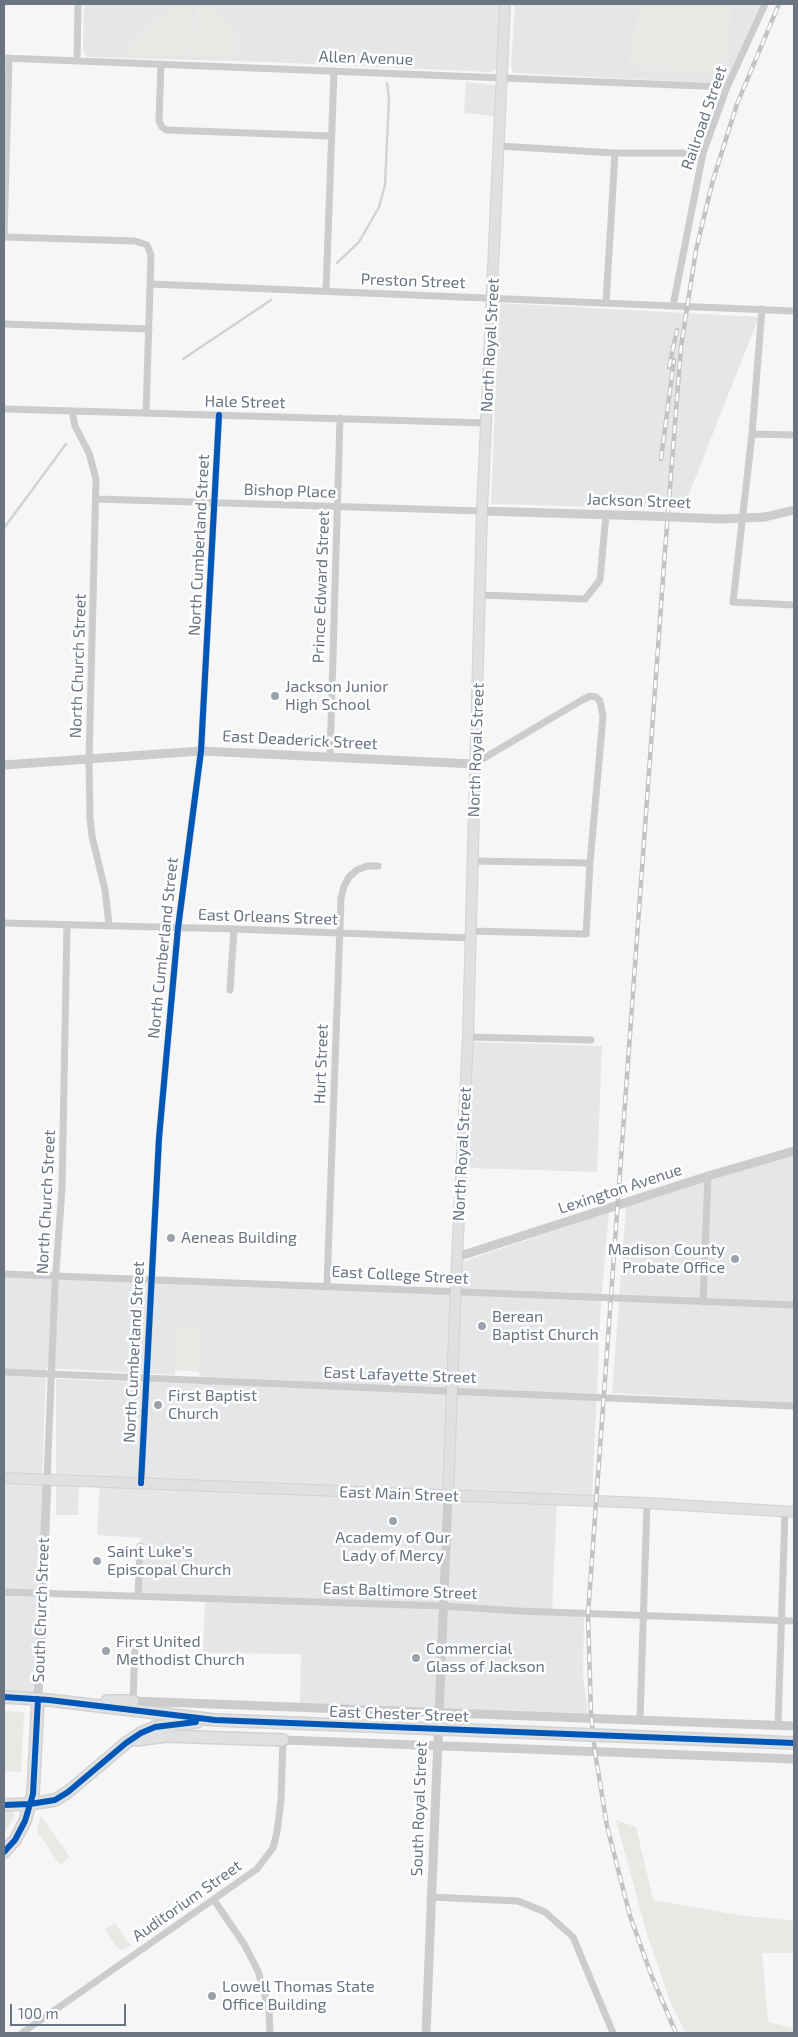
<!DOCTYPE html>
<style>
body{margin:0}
#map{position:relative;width:798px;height:2037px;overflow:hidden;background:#f6f6f6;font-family:"Exo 2",sans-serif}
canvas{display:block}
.frame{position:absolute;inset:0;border:5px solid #6a7482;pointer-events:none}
.scale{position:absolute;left:10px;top:2004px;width:116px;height:22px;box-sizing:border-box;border:2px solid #6a7482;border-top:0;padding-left:6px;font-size:15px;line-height:18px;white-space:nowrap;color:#6a7482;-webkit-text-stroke:4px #fff;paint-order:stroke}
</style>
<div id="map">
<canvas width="798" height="2037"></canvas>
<div class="frame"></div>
<div class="scale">100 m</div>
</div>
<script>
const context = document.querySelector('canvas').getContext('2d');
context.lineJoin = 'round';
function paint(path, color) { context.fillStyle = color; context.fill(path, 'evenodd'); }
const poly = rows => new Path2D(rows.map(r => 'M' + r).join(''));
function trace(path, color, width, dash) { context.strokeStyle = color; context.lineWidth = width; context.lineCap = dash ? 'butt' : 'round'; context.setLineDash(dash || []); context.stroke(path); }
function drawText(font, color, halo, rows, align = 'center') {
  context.font = font + ' "Exo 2",sans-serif'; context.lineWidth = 5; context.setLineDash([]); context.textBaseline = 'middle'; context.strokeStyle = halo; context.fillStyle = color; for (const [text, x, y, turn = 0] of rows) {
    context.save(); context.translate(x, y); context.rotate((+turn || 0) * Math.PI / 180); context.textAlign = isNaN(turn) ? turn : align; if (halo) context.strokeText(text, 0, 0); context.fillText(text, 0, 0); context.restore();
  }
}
const built = poly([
 [84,4,499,4,497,69,491,72,267,62,89,57,85,56,83,49],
 [515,4,761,4,726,80,710,83,514,73,511,67],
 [466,82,495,85,494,116,464,113],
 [499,303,759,317,683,509,491,504],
 [472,1042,602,1046,597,1172,468,1168],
 [794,1153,794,1403,612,1393,626,1206],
 [609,1212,601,1303,592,1498,557,1498,552,1615,584,1616,583,1675,588,1715,300,1704,301,1654,203,1653,205,1596,139,1593,141,1538,97,1535,100,1478,79,1477,78,1515,56,1515,56,1379,199,1384,201,1330,176,1329,175,1375,46,1368,35,1693,4,1692,4,1276,461,1294,462,1262]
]);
const green = poly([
 [640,4,732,4,729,58,713,72,626,68],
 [182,5,192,5,190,56,123,54,125,51,122,51,155,19,163,12],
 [195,5,209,6,218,10,232,24,237,30,238,36,238,57,193,56],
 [176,1329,201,1330,200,1372,174,1370],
 [4,1711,24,1712,21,1772,4,1771],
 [4,1811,12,1811,15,1816,4,1834],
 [41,1816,70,1857,60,1865,37,1831],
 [616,1820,636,1827,653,1900,738,1915,794,1921,794,1953,762,1953,768,2022,794,2028,794,2033,686,2033,669,1999,646,1931],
 [115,1923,131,1946,123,1950,118,1949,105,1929]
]);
const stream = poly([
 [337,263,359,242,379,207,385,185,389,99,387,83],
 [183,359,271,300],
 [4,528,66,444]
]);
const minor = poly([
 [4,58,727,87],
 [77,61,78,4],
 [161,64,159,121,162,127,166,130,331,136],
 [499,146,615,153,703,153],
 [4,236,9,58],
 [4,237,135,241,147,245,151,255,146,413],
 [150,284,794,311],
 [326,291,334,71],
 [606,303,615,153],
 [673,306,703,153,727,87,765,4],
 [762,309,752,434,733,602,794,605],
 [4,324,149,329],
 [4,409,486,423],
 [72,411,75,426,89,453,96,479,89,760,90,818,92,836,105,890,109,925],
 [752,434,794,435],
 [97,499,482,511],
 [481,595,585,599,600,580,606,514],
 [330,757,340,418],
 [473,861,590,863],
 [4,923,234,929,470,938],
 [471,931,586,934,590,863,603,716,600,701,596,697,590,696,582,700,474,764],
 [230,990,234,929],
 [468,1037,591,1040],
 [4,1274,794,1305],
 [327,1286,341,898,344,886,349,877,357,870,367,866,378,866],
 [703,1302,708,1176],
 [4,1372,794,1406],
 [47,1480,55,1284,62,1189,67,925],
 [141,1483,159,1138,178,928,201,751,219,415],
 [4,1592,443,1606,519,1611,794,1621],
 [138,1596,140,1546],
 [133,1701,135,1649],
 [640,1720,647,1503],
 [778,1725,785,1512],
 [430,1897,518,1901,545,1912,573,1937,613,2033],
 [214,1900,244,1944,258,1971,269,2010,270,2033],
 [22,2033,257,1869,273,1848,277,1832,281,1800,283,1740]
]);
const tertiary = poly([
 [482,511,648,516],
 [765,517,794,510],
 [4,765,201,751,474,764],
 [457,1257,708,1176,794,1151],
 [38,1699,47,1480],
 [133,1701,794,1726],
 [283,1740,794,1759],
 [426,2033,448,1496]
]);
const secondary = poly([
 [4,1478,647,1503,794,1512],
 [448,1496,457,1257,468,1037,482,511,505,4]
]);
const trunk = poly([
 [4,1697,49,1700,215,1720,242,1721],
 [107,1701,133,1701],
 [137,1740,166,1736,283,1740],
 [4,1805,30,1804,55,1800,68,1792,126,1743,141,1733,155,1727,197,1722],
 [4,1852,15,1840,25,1821,33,1794,38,1699]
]);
const rail = poly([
 [669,367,677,330],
 [661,459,674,360],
 [676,2033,652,1977,630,1916,607,1826,595,1752,591,1714,588,1614,665,551,681,347,696,250,713,180,737,104,779,4]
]);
const tertiaryBridge = poly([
 [648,516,722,519,765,517]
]);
const trunkBridge = poly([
 [242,1721,794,1743]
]);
const cycleway = poly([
 [141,1483,159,1138,178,928,201,751,219,415],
 [4,1697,49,1700,215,1720,794,1743],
 [4,1805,30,1804,55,1800,68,1792,126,1743,141,1733,155,1727,196,1722],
 [4,1852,15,1840,25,1821,33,1794,38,1699]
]);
const markers = [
 [275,696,5,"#9ba2ab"],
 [171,1238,5,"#9ba2ab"],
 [735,1259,5,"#9ba2ab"],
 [482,1326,5,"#9ba2ab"],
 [158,1405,5,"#9ba2ab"],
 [393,1521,5,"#9ba2ab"],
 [97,1561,5,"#9ba2ab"],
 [106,1651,5,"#9ba2ab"],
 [416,1658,5,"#9ba2ab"],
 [212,1996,5,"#9ba2ab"]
];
const streetNames = [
 ["Allen Avenue",366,58,2],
 ["Railroad Street",704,118,-71],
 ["Preston Street",413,281,2],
 ["North Royal Street",490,345,-87],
 ["Hale Street",245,402,1],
 ["Bishop Place",290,491,2],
 ["Jackson Street",639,501,2],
 ["North Cumberland Street",199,545,-87],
 ["Prince Edward Street",321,587,-88],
 ["North Church Street",78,666,-88],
 ["East Deaderick Street",300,740,3],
 ["North Royal Street",476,750,-88],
 ["East Orleans Street",268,917,2],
 ["North Cumberland Street",163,948,-84],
 ["Hurt Street",321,1064,-88],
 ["North Royal Street",462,1154,-87],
 ["Lexington Avenue",620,1189,-18],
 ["North Church Street",46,1202,-87],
 ["East College Street",400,1275,3],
 ["North Cumberland Street",134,1352,-87],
 ["East Lafayette Street",400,1375,2],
 ["East Main Street",399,1494,2],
 ["East Baltimore Street",400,1591,2],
 ["South Church Street",41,1610,-88],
 ["East Chester Street",399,1714,2],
 ["South Royal Street",419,1809,-88],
 ["Auditorium Street",187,1901,-35]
];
const poiNames = [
 ["Jackson Junior",285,687],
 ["High School",285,705],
 ["Aeneas Building",181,1238],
 ["Madison County",725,1250,"right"],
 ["Probate Office",725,1268,"right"],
 ["Berean",492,1317],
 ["Baptist Church",492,1335],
 ["First Baptist",168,1396],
 ["Church",168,1414],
 ["Academy of Our",393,1538,"center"],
 ["Lady of Mercy",393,1556,"center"],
 ["Saint Luke's",107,1552],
 ["Episcopal Church",107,1570],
 ["First United",116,1642],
 ["Methodist Church",116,1660],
 ["Commercial",426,1649],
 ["Glass of Jackson",426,1667],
 ["Lowell Thomas State",222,1987],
 ["Office Building",222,2005]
];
paint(built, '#e5e6e7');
paint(green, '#e6e9e4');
trace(stream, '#cfd4d7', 2.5);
trace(secondary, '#d2d3d4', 12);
trace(trunk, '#d2d2d3', 14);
trace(minor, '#cbcccd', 7);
trace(tertiary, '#cbcccd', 9);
trace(secondary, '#dfe0e1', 10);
trace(trunk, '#dfe0e1', 11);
trace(rail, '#c2c3c4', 4.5);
trace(rail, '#fff', 2.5, [8]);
trace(trunkBridge, '#d2d2d3', 14, []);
trace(tertiaryBridge, '#cbcccd', 9);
trace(trunkBridge, '#dfe0e1', 11);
trace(cycleway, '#0057b8', 6);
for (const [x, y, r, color] of markers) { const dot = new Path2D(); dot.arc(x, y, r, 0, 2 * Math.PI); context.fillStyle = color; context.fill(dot); trace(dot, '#fff', 2); }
drawText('16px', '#6a7482', '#fff', streetNames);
drawText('16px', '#6a7482', '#fff', poiNames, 'left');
</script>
